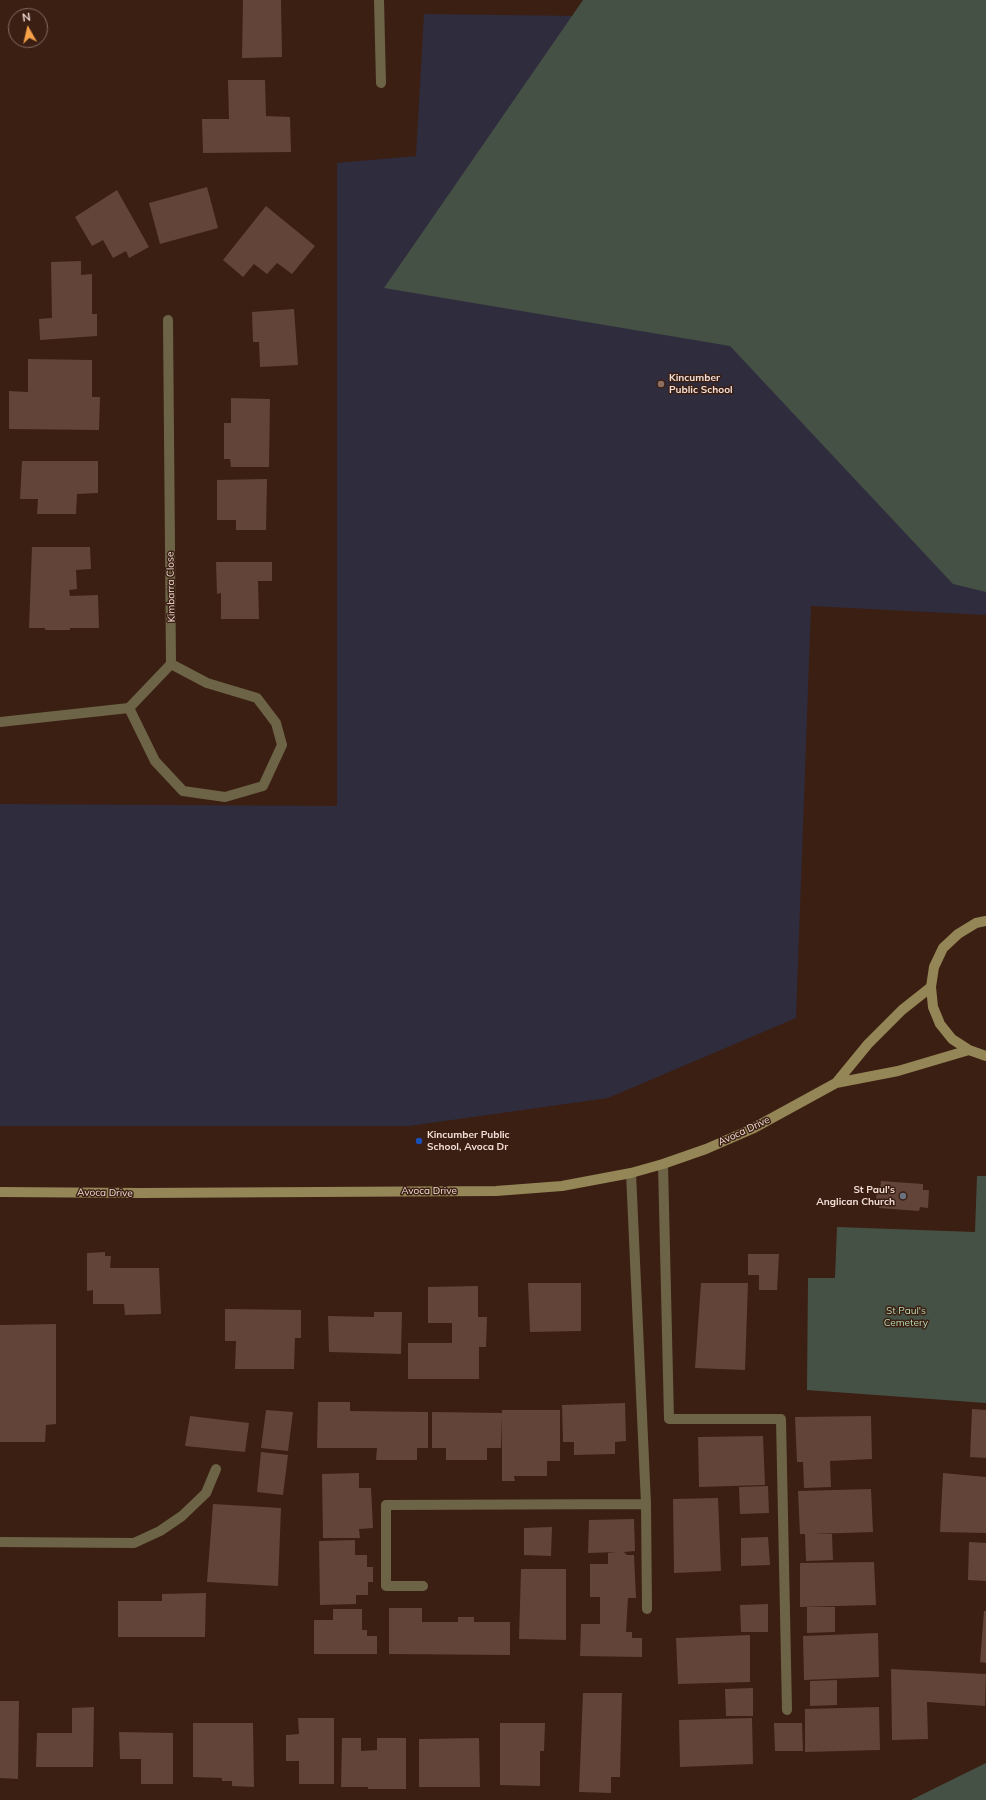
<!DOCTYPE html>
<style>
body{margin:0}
#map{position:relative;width:986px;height:1800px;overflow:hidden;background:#3b1f13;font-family:Mulish,sans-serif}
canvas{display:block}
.north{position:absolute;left:8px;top:8px;width:40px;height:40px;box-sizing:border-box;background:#3b1f13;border:1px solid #846b61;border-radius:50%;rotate:352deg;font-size:11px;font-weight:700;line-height:16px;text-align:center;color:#f2ded6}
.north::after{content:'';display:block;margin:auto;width:14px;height:18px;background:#f7a148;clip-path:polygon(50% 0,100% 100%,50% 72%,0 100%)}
</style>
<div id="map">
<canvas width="986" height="1800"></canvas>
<div class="north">N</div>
</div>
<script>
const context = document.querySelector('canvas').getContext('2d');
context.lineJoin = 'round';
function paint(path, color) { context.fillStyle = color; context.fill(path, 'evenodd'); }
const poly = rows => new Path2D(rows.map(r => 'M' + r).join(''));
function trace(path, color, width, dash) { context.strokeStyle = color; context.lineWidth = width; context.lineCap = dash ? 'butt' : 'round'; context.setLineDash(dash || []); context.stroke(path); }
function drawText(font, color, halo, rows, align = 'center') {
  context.font = font + ' Mulish,sans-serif'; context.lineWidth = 3; context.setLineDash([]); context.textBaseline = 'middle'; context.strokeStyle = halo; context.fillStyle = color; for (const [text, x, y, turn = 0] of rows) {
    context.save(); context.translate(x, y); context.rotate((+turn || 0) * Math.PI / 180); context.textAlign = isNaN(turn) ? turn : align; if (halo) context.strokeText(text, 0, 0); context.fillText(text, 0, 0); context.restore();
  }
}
const education = poly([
 [424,14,986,21,986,615,811,606,796,1018,608,1098,409,1126,0,1126,0,804,337,806,337,163,416,156]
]);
const green = poly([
 [583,0,986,0,986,592,953,584,730,346,384,288],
 [977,1176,986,1176,986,1403,807,1390,808,1278,835,1278,837,1227,975,1232],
 [986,1763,986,1800,911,1800]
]);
const building = poly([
 [243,0,281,0,282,57,242,58],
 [228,80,265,80,266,116,290,117,291,152,203,153,202,119,229,119],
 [207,187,218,228,160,244,149,203],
 [117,190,149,247,129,258,126,251,113,258,103,240,92,246,75,217],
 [266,206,315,246,292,274,277,263,267,274,254,264,243,277,223,260],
 [81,261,81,275,92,274,92,314,97,314,97,336,40,340,39,319,52,318,51,262],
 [294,309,298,365,260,367,259,342,253,342,252,312],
 [28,359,92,360,92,397,100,397,99,430,9,429,9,391,28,392],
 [231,398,270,399,269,467,231,467,230,459,224,459,224,423,231,423],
 [22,461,98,461,98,493,77,494,76,514,37,514,38,499,20,499],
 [267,479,266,530,236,530,236,520,217,520,217,480],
 [32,547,90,547,91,569,76,570,77,589,69,590,70,596,98,595,99,628,70,628,70,630,45,630,45,628,29,628],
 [216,562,272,562,272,581,258,581,259,619,221,619,221,593,217,594],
 [881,1181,923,1184,923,1190,929,1190,928,1208,920,1207,919,1211,879,1208,880,1201,876,1201,877,1189,880,1189],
 [105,1252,105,1256,111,1256,110,1268,159,1268,161,1314,125,1315,124,1304,93,1304,93,1290,87,1291,87,1253],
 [748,1254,779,1254,777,1290,759,1290,759,1275,748,1275],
 [528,1283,581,1283,581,1331,530,1332],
 [701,1283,748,1283,745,1370,695,1368],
 [478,1286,478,1317,487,1317,486,1347,479,1347,479,1379,408,1379,408,1343,452,1343,452,1323,428,1323,428,1287],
 [225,1309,301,1310,301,1338,295,1338,294,1369,235,1369,236,1341,225,1341],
 [374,1312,402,1312,401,1354,329,1352,328,1316,374,1317],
 [56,1324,56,1424,46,1425,45,1442,0,1442,0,1325],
 [318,1402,350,1402,350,1411,428,1412,428,1448,417,1448,417,1460,376,1460,377,1448,317,1448],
 [625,1403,626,1441,615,1442,615,1454,574,1455,574,1442,563,1442,562,1405],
 [972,1409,986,1410,986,1458,970,1457],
 [266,1410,293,1412,288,1451,261,1448],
 [502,1410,560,1410,560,1461,547,1461,547,1476,514,1476,515,1481,502,1481,502,1416,501,1448,487,1448,487,1460,446,1460,446,1448,432,1448,432,1412,502,1413],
 [190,1416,249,1423,245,1452,185,1446],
 [871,1416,872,1459,830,1461,831,1487,804,1488,803,1462,797,1462,795,1417],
 [763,1436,765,1485,699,1487,698,1437],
 [261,1452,288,1455,283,1495,257,1492],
 [359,1473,359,1488,371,1488,373,1528,359,1529,360,1538,323,1538,322,1474],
 [943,1473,986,1477,986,1533,940,1532],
 [768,1486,769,1513,740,1514,739,1487],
 [871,1489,873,1532,812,1534,832,1534,833,1560,806,1561,805,1534,800,1534,798,1491],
 [718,1498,721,1571,674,1573,673,1499],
 [213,1504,281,1508,278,1586,207,1582],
 [634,1519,635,1551,624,1552,627,1555,634,1555,636,1598,628,1598,626,1632,632,1632,632,1638,642,1638,642,1657,580,1656,581,1624,600,1624,600,1597,590,1597,590,1564,608,1564,608,1553,617,1552,588,1553,589,1520],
 [552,1527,551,1556,524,1555,524,1528],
 [768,1537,770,1565,741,1566,741,1538],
 [355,1540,355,1555,367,1555,367,1567,373,1567,373,1582,368,1582,368,1595,356,1595,356,1604,320,1605,319,1541],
 [969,1542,986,1543,986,1581,968,1580],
 [874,1562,876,1605,800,1607,800,1563],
 [521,1569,566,1569,566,1640,519,1639],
 [206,1593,205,1637,118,1637,118,1601,162,1601,162,1594],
 [768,1604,768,1632,741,1632,740,1605],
 [807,1607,835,1607,835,1632,807,1633],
 [389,1608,422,1608,422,1622,458,1622,458,1617,474,1617,474,1622,510,1622,510,1655,389,1654],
 [333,1609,362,1609,362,1630,367,1630,367,1636,377,1636,377,1654,314,1654,314,1620,333,1620],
 [984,1611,986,1611,986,1663,980,1662],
 [878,1633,879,1677,804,1680,803,1636],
 [750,1635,750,1682,678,1684,676,1638],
 [891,1669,986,1674,985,1706,927,1702,928,1739,892,1740],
 [837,1680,837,1705,810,1706,810,1681],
 [753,1688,753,1716,726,1716,725,1689],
 [583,1693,622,1693,620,1777,611,1777,611,1793,579,1792],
 [0,1701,19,1701,18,1779,0,1778],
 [94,1707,93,1767,36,1767,37,1733,72,1733,72,1708],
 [879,1707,880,1750,805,1752,805,1709],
 [298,1718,334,1718,334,1784,299,1784,299,1761,286,1761,286,1735,299,1734],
 [752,1718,753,1764,680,1767,679,1720],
 [193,1723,253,1723,254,1787,232,1786,232,1781,222,1781,222,1778,193,1777],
 [500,1723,545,1723,544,1751,540,1751,540,1786,500,1785],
 [774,1723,802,1723,803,1751,775,1751],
 [119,1732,173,1733,173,1784,141,1784,141,1759,120,1759],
 [342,1738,361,1738,361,1751,377,1750,377,1738,406,1738,406,1789,368,1789,368,1787,341,1787],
 [479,1738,480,1787,419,1787,419,1739]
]);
const lane = poly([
 [129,708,155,761,183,791,225,797,263,786,282,745,276,723,257,698,207,683,171,664],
 [663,1164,669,1419,781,1419,787,1710],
 [631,1173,646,1504,647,1609],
 [0,1542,134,1543,160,1531,182,1516,206,1493,216,1469],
 [423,1586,386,1586,386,1505,646,1504]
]);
const street = poly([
 [379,0,381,83],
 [0,722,129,708,171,664,168,320]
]);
const secondary = poly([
 [986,921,976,923,958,934,943,948,934,967,931,987,933,1007,940,1024,952,1039,969,1050,986,1056],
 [836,1083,868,1044,902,1010,931,987],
 [0,1192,141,1193,496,1191,562,1186,631,1173,663,1164,706,1149,752,1129,836,1083,898,1071,969,1050]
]);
const markers = [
 [661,384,4,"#8d6e63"],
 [419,1141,4,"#1a4fb4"],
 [903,1196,4,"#6b7280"]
];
const poiNames = [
 ["Kincumber",669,378],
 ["Public School",669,390],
 ["Kincumber Public",427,1135],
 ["School, Avoca Dr",427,1147],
 ["St Paul's",895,1190,"right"],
 ["Anglican Church",895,1202,"right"]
];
const streetNames = [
 ["Kimbarra Close",171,587,-91],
 ["Avoca Drive",744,1131,-25],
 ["Avoca Drive",429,1191],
 ["Avoca Drive",105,1193,1]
];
const parkNames = [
 ["St Paul's",906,1311],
 ["Cemetery",906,1323]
];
paint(education, '#2f2c3d');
paint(green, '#465145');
paint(building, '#634438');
trace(lane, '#6d6447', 10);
trace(street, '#6d6447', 10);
trace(secondary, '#948656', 10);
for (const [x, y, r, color] of markers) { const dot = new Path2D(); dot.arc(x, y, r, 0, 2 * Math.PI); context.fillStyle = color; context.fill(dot); trace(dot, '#3b1f13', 1.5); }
drawText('bold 10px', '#f2ded6', '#3b1f13', poiNames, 'left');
drawText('10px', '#f2ded6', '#3b1f13', streetNames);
drawText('10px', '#b5dcb3', '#3b1f13', parkNames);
</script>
